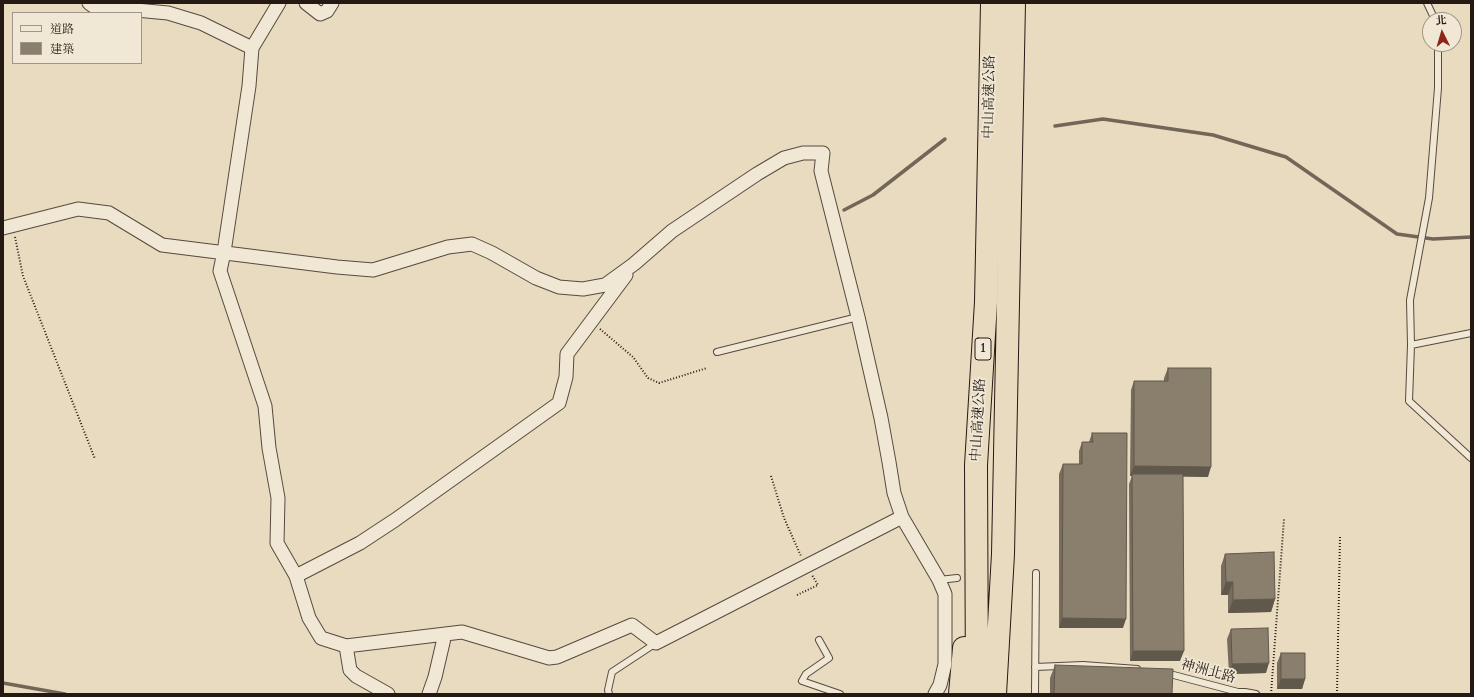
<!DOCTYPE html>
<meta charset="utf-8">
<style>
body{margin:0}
#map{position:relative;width:1474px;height:697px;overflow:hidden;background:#e8dbbf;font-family:Cardo,"Noto Serif TC",serif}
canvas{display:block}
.frame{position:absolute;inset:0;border:4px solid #251914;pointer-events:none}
.legend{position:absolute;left:12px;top:12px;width:130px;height:52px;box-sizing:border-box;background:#f0e8d5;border:1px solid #9f9588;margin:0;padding:5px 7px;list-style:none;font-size:12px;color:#251914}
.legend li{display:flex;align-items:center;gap:8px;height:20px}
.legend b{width:20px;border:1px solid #9f9588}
.north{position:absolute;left:1422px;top:12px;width:40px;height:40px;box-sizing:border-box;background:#f0e8d5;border:1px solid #9f9588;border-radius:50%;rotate:355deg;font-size:11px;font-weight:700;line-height:16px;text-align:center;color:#251914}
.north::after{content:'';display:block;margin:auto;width:14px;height:18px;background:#8f2418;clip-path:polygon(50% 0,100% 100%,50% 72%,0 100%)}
</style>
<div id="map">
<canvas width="1474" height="697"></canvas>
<div class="frame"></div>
<ul class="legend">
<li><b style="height:5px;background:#f0e8d5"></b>道路</li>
<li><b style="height:11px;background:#8a7e6d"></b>建築</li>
</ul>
<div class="north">北</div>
</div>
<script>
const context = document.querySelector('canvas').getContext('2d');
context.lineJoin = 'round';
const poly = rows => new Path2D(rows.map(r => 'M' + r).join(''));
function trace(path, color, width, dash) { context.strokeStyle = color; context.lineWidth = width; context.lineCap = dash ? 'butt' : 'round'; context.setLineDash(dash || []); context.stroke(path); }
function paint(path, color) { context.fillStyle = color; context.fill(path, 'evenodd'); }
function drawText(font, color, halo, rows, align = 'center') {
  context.font = font + ' Cardo,"Noto Serif TC",serif'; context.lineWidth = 3.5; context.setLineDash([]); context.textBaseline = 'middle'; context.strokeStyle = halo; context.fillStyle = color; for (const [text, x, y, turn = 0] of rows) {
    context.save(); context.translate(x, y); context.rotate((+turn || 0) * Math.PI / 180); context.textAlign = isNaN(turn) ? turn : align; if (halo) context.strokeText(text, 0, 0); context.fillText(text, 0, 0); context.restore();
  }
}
const stream = poly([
 [1055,126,1103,119,1213,135,1286,157,1397,234,1433,239,1471,237],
 [844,210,873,195,945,139],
 [3,683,65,694]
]);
const path = poly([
 [15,237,23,276,95,459],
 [600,329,633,357,648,378,659,383,707,368],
 [771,476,784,518,801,556],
 [797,595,818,585,812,575],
 [1271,694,1284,519],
 [1337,694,1340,536]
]);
const lane = poly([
 [1427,3,1435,20],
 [1438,44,1438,88,1429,198,1410,300,1411,345,1409,401,1471,458],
 [1411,345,1471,333],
 [717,352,858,317],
 [939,580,957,578],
 [819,640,829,658,806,674,802,681,840,694],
 [1035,667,1083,665,1137,669],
 [1166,673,1238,692,1245,692,1256,694],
 [609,694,608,690,612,672,656,643],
 [1035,694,1036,573]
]);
const street = poly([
 [89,3,93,6,168,13,201,23,252,48],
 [279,3,252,48,249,86,224,252,220,271,265,406,269,448,278,498,277,543,296,576,309,618,321,638,346,646,462,632,549,658,557,657,632,625,656,643,902,517],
 [306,3,320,14,327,11,332,3],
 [3,228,78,209,109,213,162,245,337,267,373,270,448,247,472,244,492,253,536,278,559,287,583,289,605,285,634,264,672,231,757,174,784,158,803,153,823,153,821,171,858,317,881,418,889,462,894,493,902,517,939,580,945,594,945,664,940,685,935,694],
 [296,576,360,543,395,520,559,403,566,377,567,354,626,275],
 [346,646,350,670,356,676,388,694],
 [429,694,435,677,445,634]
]);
const highway = poly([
 [960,694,964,648],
 [977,694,976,465,986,302,992,3],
 [995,694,1003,554,1014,3]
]);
const wall = poly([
 [1168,368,1208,477,1183,476,1180,661,1130,661,1129,484,1132,476,1130,476,1131,390,1134,381,1164,381,1164,378],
 [1092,433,1123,628,1059,628,1059,474,1063,464,1079,464,1079,451,1082,442,1089,442],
 [1225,554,1275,599,1271,612,1228,613,1228,595,1221,595,1221,566],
 [1231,629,1266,673,1229,674,1227,639],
 [1281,653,1305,679,1302,689,1277,689,1277,663],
 [1055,665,1172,694,1050,694,1050,678]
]);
const shadedWall = poly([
 [1134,466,1211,467,1208,477,1132,476,1132,474,1132,476,1130,476],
 [1226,582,1233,582,1228,595,1221,595],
 [1275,599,1271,612,1228,613,1233,600],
 [1062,618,1126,619,1123,628,1059,628],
 [1133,651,1184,651,1180,661,1130,661],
 [1269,663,1266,673,1229,674,1232,664],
 [1281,679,1305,679,1302,689,1277,689]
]);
const building = poly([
 [1168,368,1211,368,1211,467,1134,466,1134,381,1168,381,1168,368],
 [1092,433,1127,433,1126,619,1062,618,1063,464,1082,464,1082,442,1093,442,1092,433],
 [1132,474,1183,474,1184,651,1133,651,1132,474],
 [1274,552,1275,599,1233,600,1233,582,1226,582,1225,554,1274,552],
 [1268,628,1269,663,1232,664,1231,629,1268,628],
 [1281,653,1305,653,1305,679,1281,679,1281,653],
 [1055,665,1173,669,1172,694,1054,694,1055,665]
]);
const shields = [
 [983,349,16]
];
const shieldNames = [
 ["1",983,349]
];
const streetNames = [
 ["中山高速公路",990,97,-89],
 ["中山高速公路",979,420,-87],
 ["神洲北路",1208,672,15]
];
trace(stream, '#726658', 3.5);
trace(lane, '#564a3f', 8);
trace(street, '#564a3f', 15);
trace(highway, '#251914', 24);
trace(path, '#251914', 2, [1, 2]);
trace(lane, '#f0e8d5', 6);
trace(street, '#f0e8d5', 13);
trace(highway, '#e8dbbf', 22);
paint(wall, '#776c5e');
paint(shadedWall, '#61584c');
paint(building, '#8a7e6d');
trace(building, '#61584c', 1);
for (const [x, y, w] of shields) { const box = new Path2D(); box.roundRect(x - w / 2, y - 11, w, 22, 3); context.fillStyle = '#f0e8d5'; context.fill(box); trace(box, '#251914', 1); }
drawText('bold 13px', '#251914', null, shieldNames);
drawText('14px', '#251914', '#f0e8d5', streetNames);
</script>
